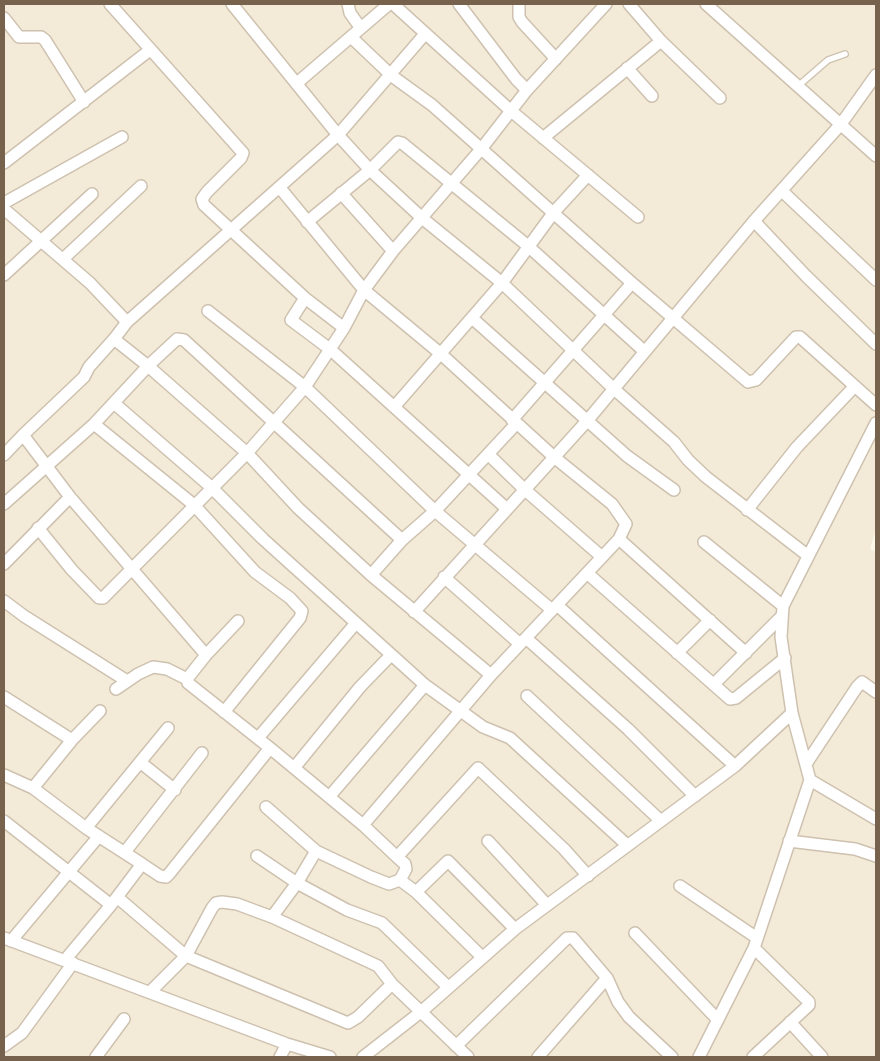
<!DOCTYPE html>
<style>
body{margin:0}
#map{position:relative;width:880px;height:1061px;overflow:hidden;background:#fcf8e9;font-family:Roboto,sans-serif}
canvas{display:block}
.frame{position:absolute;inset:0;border:5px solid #76624d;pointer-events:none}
</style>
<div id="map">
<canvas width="880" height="1061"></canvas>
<div class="frame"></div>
</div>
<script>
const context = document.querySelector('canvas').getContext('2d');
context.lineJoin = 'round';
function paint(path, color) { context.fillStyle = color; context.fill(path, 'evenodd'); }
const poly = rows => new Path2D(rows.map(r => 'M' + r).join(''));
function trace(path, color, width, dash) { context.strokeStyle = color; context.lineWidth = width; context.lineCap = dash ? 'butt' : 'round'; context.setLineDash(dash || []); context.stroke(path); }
const residential = poly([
 [4,4,876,4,876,529,870,549,876,552,876,1057,4,1057]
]);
const service = poly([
 [798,86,828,60,845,54]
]);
const minor = poly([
 [110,4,243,153,241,158,207,192,202,199,204,205,305,298,344,328],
 [232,4,338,135,425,34],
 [348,4,350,13,360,27],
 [393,4,510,110,638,217],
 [459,4,516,79,527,90],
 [519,4,519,17,522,22,556,59],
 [629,4,661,41,720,98],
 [706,4,876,156],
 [4,18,19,37,41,37,45,40,84,102],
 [351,37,392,76,432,105,632,283,748,382,756,380,796,337,800,337,876,405],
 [627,68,652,96],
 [297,83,389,4],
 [543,138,661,41],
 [4,163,150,50],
 [280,188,364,290,441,354,554,457,612,504,626,524,619,539,491,675,363,825],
 [782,191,876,280],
 [341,193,393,251],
 [4,203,122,137],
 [4,209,90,283,127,322,114,339,148,366,247,453,298,508,371,575,491,675],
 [754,221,806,276,876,344],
 [307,222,370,170,398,142,402,143,528,246,644,351],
 [63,259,141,186],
 [4,275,92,194],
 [305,298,291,320,331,350,507,509],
 [208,311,305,387,435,511,552,610],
 [472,318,627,456,674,490],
 [127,322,338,135,370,170,422,218,502,283,614,389,674,442,688,460,706,477,807,555],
 [114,339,89,367,84,377,23,435,70,497,206,655,187,679,188,683,270,748,363,825,397,857,405,864,406,869,400,880],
 [115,404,211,487,263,539,425,685,483,727,510,738,627,845],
 [394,407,502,283,554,212,588,175],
 [512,420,632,283],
 [94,424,194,505,255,572,290,598,302,611,300,618,224,712],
 [488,454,524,489,602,557],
 [4,455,23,435],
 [4,504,94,424,148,366,177,339,184,340,402,540],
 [747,510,797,447,855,386],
 [38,528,72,570,99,598,103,598,247,453,305,387,344,328,364,290,393,251,482,148,527,90,606,4],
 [619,539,746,653],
 [704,542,783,606],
 [4,564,70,497],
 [587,573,730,699,736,698,785,658],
 [371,575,402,540,435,511,516,424],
 [444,577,520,644],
 [4,601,24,616,127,681],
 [557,605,735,766],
 [414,612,587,421,754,221,841,124,876,75],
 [526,638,628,729,695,796],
 [677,653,710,620],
 [206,655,238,621],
 [714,684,781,617],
 [116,689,138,674,153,667,167,669,187,679],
 [527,696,661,821],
 [4,697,72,740],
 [258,738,356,623],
 [140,762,175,790],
 [806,764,857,687,862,682,876,692],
 [294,768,360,687,391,655],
 [4,775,33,788,86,828,142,864,111,905,65,960],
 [810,780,876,819],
 [33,788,72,740,100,711],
 [329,797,425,685],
 [266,807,316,851,371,877,389,884,400,880,416,892,481,956],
 [4,821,111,905],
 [86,828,168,728],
 [488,841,547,905],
 [789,841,855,849,876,856],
 [125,852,202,753],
 [257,856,297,883,316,851],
 [397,857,478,768,564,849,588,876],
 [142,864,160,876,166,877,169,874,270,748],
 [680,886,757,938],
 [416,892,448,861,515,929],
 [117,897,186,956,212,908,216,903,222,902,237,904,272,917,378,966,392,984,468,1057],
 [272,917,297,883,347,910,382,923,448,987],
 [635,933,718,1020],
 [4,938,287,1044,330,1057],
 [11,941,99,836],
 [150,992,186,956,348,1023,358,1017,392,984],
 [790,1022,822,1057],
 [4,1046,22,1033,73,963],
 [456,1046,567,938,573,938,607,978,618,1002,629,1017,672,1057],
 [96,1057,124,1019],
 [280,1057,287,1044],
 [363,1057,422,1011,515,929,735,766,792,713],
 [538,1057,607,978],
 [699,1057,754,948,810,780,792,713,781,637,783,606,876,423],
 [753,1057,809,1005,809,1002,754,948]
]);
paint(residential, '#f3ebd7');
trace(service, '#cec1af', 8);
trace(minor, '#cec1af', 14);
trace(service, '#fff', 5.5);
trace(minor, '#fff', 11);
</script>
